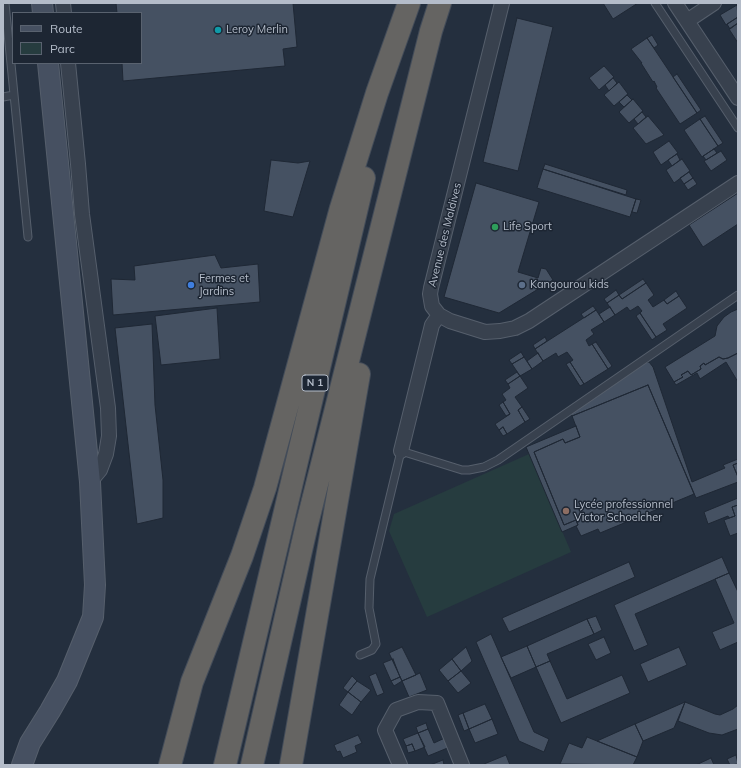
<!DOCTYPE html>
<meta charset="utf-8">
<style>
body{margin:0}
#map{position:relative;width:741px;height:768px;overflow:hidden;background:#242f3e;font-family:Mulish,sans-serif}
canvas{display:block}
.frame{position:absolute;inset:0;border:4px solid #b4bcc9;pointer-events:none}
.legend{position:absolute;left:12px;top:12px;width:130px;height:52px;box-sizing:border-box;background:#1d2633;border:1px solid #59626f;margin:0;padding:5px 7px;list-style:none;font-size:12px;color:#b4bcc9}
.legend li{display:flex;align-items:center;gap:8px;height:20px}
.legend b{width:20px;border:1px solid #59626f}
</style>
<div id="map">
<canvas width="741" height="768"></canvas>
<div class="frame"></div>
<ul class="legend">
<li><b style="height:5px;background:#465061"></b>Route</li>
<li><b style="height:11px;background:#263c3f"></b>Parc</li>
</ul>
</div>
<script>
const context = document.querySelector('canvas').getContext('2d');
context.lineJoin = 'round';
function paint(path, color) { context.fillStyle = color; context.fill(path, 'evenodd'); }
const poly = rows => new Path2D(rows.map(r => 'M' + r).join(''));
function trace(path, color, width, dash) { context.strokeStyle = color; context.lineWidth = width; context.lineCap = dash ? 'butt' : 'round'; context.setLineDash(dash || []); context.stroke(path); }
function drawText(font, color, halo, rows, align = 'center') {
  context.font = font + ' Mulish,sans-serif'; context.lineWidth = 3; context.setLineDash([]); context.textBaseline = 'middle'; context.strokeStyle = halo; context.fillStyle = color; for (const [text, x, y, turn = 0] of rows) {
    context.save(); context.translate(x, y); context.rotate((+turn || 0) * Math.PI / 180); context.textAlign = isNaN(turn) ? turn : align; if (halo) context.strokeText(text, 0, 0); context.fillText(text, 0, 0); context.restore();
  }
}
const green = poly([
 [529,454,571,552,427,617,389,531,394,514]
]);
const building = poly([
 [116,3,293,3,297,47,283,49,285,66,123,81,122,63,141,63,141,13,117,13,116,3],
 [603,3,638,3,613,19,603,3],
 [737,5,738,17,726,25,720,15,737,5],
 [738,17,738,23,730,29,727,24,738,17],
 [517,18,553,27,518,171,483,162,517,18],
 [738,23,738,43,729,29,738,23],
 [652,35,658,45,654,48,647,38,652,35],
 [647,38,697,113,680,124,656,88,657,87,654,81,653,82,641,63,642,63,631,49,647,38],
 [604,66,614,77,599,90,589,78,604,66],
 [677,74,701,110,697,113,673,77,677,74],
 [613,78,617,83,609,91,605,85,613,78],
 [619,82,628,94,614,106,604,95,619,82],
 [627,95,632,100,624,107,619,102,627,95],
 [633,99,643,111,629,123,619,112,633,99],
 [642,112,646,117,638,124,634,119,642,112],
 [648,116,664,135,646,144,633,128,648,116],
 [705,116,723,143,718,146,700,119,705,116],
 [700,119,718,146,702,157,684,130,700,119],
 [669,141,678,153,661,165,653,152,669,141],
 [714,149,717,153,706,160,703,156,714,149],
 [721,151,727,160,711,171,704,161,721,151],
 [677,154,680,160,672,166,668,160,677,154],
 [682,159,690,171,674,183,666,170,682,159],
 [271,160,298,163,310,161,293,217,264,211,271,160],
 [545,164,627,190,626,195,543,169,545,164],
 [543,169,636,199,630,217,537,188,543,169],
 [689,172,693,178,684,184,680,178,689,172],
 [693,178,697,184,688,190,684,184,693,178],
 [476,183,539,202,518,272,538,278,541,268,546,269,553,280,499,313,444,297,476,183],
 [738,193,738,224,703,247,689,225,738,193],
 [636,199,641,200,637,213,632,212,636,199],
 [215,255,221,268,258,264,260,302,113,315,111,279,135,280,134,266,215,255],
 [643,279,646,283,622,299,619,295,643,279],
 [646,283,654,295,648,300,653,307,664,300,667,304,679,296,687,308,663,324,667,330,656,337,640,313,642,311,638,306,630,311,627,307,615,315,607,303,619,295,622,299,646,283],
 [616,290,619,295,607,303,604,299,616,290],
 [676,291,679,296,667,304,664,300,676,291],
 [593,306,596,310,584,318,581,314,593,306],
 [610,307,615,315,604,322,599,314,610,307],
 [217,308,220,359,161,365,155,316,217,308],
 [738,309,738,353,728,358,723,359,719,357,705,365,704,363,700,366,701,369,691,375,688,371,681,375,683,377,674,382,665,367,715,336,717,326,724,317,731,312,738,309],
 [596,310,604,322,591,330,594,334,586,340,589,346,592,344,608,369,584,384,570,362,573,360,567,352,558,357,556,353,543,361,535,349,596,310],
 [640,313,656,337,652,340,636,316,640,313],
 [152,324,155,405,163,480,163,518,137,524,115,328,152,324],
 [545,337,547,341,535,349,533,345,545,337],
 [596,342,612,366,608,369,592,344,596,342],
 [521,352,524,357,512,364,509,360,521,352],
 [538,353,543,361,532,369,527,361,538,353],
 [738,353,738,382,726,362,700,379,697,373,676,385,674,382,683,377,681,375,688,371,691,375,701,369,700,366,704,363,705,365,719,357,723,359,728,358,738,353],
 [524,357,532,369,520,376,512,364,524,357],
 [570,362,584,384,580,386,566,364,570,362],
 [649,362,653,367,692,482,725,468,723,465,738,459,738,463,733,465,738,477,738,482,696,498,648,385,572,416,569,410,642,363,649,362],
 [517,372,520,376,508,384,505,380,517,372],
 [520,376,528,388,515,397,522,407,518,410,525,422,507,434,503,427,499,430,495,424,510,414,503,402,506,400,502,394,510,388,508,384,520,376],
 [648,385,694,494,600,533,598,529,581,536,576,526,578,525,576,520,564,525,534,452,563,439,565,443,580,437,572,416,648,385],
 [503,402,510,414,506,416,499,405,503,402],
 [522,407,530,419,525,422,518,410,522,407],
 [576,426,580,437,565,443,563,439,534,452,564,525,576,520,578,525,562,532,526,447,576,426],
 [503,427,507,434,503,436,499,430,503,427],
 [738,463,738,477,733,465,738,463],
 [738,498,738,505,732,507,735,516,729,518,728,516,708,524,704,512,738,498],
 [738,505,738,533,730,536,724,520,735,516,732,507,738,505],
 [722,557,729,573,635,614,648,645,634,651,614,605,722,557],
 [629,562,635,577,509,632,502,618,629,562],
 [729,573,738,592,738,642,720,650,712,632,734,623,715,579,729,573],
 [596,616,602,630,594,634,587,619,596,616],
 [587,619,594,634,547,654,550,661,536,667,527,646,587,619],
 [491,634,534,732,549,739,544,752,519,741,476,642,491,634],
 [604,637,611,653,596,660,588,644,604,637],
 [527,646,536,667,511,678,501,657,527,646],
 [402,647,416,675,402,681,389,653,402,647],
 [466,647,472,661,461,671,452,659,466,647],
 [679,647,687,665,648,682,640,664,679,647],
 [393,659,400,677,391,681,383,663,393,659],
 [452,659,461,671,448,681,439,670,452,659],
 [550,661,567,699,622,675,630,693,561,723,536,667,550,661],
 [461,671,471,683,458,693,448,681,461,671],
 [376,673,384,693,377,696,369,676,376,673],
 [420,673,427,690,409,697,402,681,420,673],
 [352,676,357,681,348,692,343,688,352,676],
 [400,677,402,681,394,686,391,681,400,677],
 [357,681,371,690,361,702,348,692,357,681],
 [348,692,361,702,352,715,339,705,348,692],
 [685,702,674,728,643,741,635,724,685,702],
 [685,702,715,714,720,715,733,709,738,705,738,729,722,735,709,733,678,721,685,702],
 [485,704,492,719,469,729,463,713,485,704],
 [463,713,469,729,464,731,458,715,463,713],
 [492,719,498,734,475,743,469,729,492,719],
 [426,723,428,729,418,733,416,727,426,723],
 [635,724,643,741,637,757,597,741,635,724],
 [428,729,434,743,447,737,450,747,428,756,418,733,428,729],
 [418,733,425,747,415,751,412,744,406,746,403,739,418,733],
 [358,735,362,743,355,746,357,752,343,758,340,751,337,752,334,745,358,735],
 [587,737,637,757,633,765,560,764,569,743,582,748,587,737],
 [412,744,415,751,408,753,406,746,412,744],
 [506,755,510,765,484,765,484,764,506,755],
 [736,755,738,764,730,765,727,759,736,755],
 [711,758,714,765,696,765,711,758],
 [443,760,444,765,430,765,443,760]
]);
const service = poly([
 [5,3,28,237],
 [655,3,738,128],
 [3,97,14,95],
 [360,655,372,650,376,644,369,608,370,579,401,451,462,470,469,470,484,467,498,460,738,295]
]);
const minor = poly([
 [63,3,64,13],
 [502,3,431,288,430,294,432,306,439,315,450,321,485,332,500,331,515,328,529,321,738,183],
 [675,3,738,98],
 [687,21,714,3],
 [68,63,78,164,82,214,108,408,109,436,106,454,100,470,90,482],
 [401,451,432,325,439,315],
 [400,765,385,730,396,710,418,702,437,703,462,765]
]);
const secondary = poly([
 [42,3,43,13],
 [22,765,30,743,50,711,67,681,93,617,95,585,90,482,48,63]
]);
const trunk = poly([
 [170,765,192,682,242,556,265,488,341,208,377,93,409,3],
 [225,765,364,178],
 [252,765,307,524,431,31,440,3],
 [291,765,359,374]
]);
const markers = [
 [218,30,4,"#0f9aa8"],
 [495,227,4,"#2e9e5b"],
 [191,285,4,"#3f7fe0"],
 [522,285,4,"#5c6f8a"],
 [566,511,4,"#8d6e63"]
];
const shields = [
 [315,383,26]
];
const shieldNames = [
 ["N 1",315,383]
];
const poiNames = [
 ["Leroy Merlin",226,30],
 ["Life Sport",503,227],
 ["Fermes et",199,279],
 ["Jardins",199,292],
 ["Kangourou kids",530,285],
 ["Lycée professionnel",574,505],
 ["Victor Schoelcher",574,518]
];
const streetNames = [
 ["Avenue des Maldives",445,235,-76]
];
paint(green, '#263c3f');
paint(building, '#455162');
trace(building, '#1f2835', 1);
trace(service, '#565f6c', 9);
trace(minor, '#565f6c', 16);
trace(secondary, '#565f6c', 22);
trace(trunk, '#434c59', 24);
trace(service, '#38414e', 7);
trace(minor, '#38414e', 14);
trace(secondary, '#465061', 20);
trace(trunk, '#656462', 22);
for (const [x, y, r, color] of markers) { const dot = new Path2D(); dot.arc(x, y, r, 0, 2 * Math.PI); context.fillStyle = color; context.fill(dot); trace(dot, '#1d2633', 1.5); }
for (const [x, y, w] of shields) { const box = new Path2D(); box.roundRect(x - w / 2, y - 8, w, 16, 3); context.fillStyle = '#1d2633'; context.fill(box); trace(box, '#b4bcc9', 1); }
drawText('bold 10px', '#b4bcc9', null, shieldNames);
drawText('11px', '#b4bcc9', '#1d2633', poiNames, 'left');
drawText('11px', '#b4bcc9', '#1d2633', streetNames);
</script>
